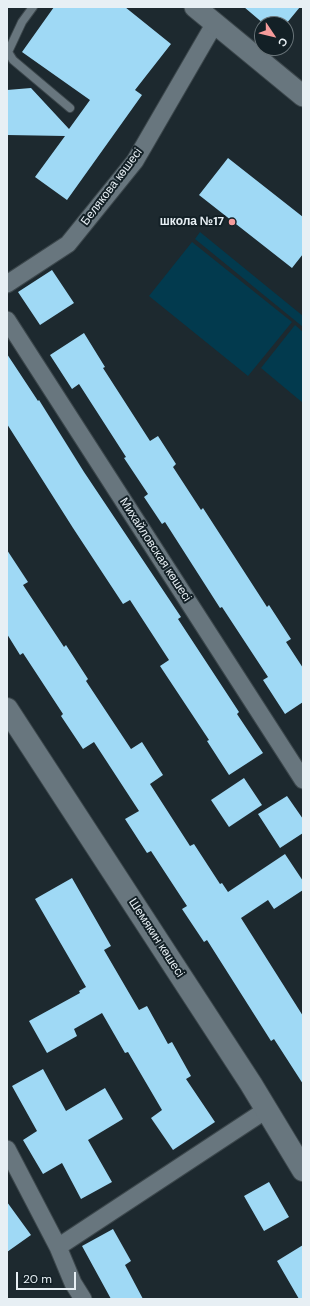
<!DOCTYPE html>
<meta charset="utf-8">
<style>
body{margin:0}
#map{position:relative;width:310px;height:1306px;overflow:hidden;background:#1d292f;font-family:"DM Sans",sans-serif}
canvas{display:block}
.frame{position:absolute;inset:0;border:8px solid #e7eff4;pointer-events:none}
.north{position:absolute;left:254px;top:16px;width:40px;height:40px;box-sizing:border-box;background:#132026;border:1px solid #687378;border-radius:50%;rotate:125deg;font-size:11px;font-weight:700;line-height:16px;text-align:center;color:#e7eff4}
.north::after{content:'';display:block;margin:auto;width:14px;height:18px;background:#f59b9b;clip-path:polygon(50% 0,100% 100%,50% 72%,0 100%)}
.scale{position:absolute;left:16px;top:1272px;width:60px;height:18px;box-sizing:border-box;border:2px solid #e7eff4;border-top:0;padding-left:5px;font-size:12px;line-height:14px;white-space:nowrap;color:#e7eff4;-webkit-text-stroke:3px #132026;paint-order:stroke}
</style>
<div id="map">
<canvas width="310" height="1306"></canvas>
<div class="frame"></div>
<div class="north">С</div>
<div class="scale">20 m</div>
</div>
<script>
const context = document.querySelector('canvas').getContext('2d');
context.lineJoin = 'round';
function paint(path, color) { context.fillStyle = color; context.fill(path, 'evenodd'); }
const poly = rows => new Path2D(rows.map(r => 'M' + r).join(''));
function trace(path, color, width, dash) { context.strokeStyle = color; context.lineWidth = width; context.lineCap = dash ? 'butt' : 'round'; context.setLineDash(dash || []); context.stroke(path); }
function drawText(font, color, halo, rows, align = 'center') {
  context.font = font + ' "DM Sans",sans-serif'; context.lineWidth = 4; context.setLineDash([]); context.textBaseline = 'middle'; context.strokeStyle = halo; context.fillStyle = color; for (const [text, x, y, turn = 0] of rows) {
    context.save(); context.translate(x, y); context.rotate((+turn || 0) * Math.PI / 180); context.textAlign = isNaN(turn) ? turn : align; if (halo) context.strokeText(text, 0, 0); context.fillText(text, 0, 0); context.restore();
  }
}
const green = poly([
 [200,232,303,316,303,327,195,239],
 [192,242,292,322,248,376,149,296],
 [295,325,303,332,303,403,261,368]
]);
const building = poly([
 [54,7,125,7,171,44,135,90,142,95,67,200,35,177,65,136,7,135,7,90,31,88,69,129,90,100,22,52],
 [244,7,300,7,286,24,264,24],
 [228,158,303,217,303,254,292,268,199,195],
 [52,270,74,303,40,325,18,292],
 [84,333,105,367,103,368,150,441,158,436,176,464,173,467,201,510,203,508,267,607,269,605,291,639,286,642,303,668,303,702,285,714,263,680,268,677,222,607,220,608,165,522,162,524,144,497,148,494,124,458,126,457,79,384,72,389,50,355],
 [7,354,38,401,39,400,84,472,181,617,178,619,239,712,237,714,263,753,229,775,207,741,209,740,160,666,169,660,130,600,123,604,73,528,7,424],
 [7,550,28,582,23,585,64,647,66,645,88,679,86,681,131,749,142,742,163,775,150,784,190,846,194,844,220,884,222,883,228,892,285,854,303,881,303,890,274,909,268,900,241,918,303,1016,303,1084,274,1039,271,1041,207,940,204,942,182,909,187,906,151,851,147,853,125,819,139,811,94,742,83,749,61,716,63,714,23,653,20,655,7,634],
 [244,778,262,805,229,827,211,800],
 [287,796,303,819,303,833,280,848,258,814],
 [72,878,111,946,104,950,139,1010,147,1006,168,1044,172,1042,191,1076,186,1079,215,1122,173,1150,151,1118,162,1110,128,1052,125,1053,102,1013,74,1029,77,1036,47,1053,29,1021,80,993,79,991,86,987,35,899],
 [43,1069,66,1111,105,1088,123,1119,88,1140,112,1182,81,1199,62,1163,43,1174,23,1140,37,1131,12,1086],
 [269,1182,289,1217,264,1231,244,1196],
 [7,1202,31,1235,7,1252],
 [113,1229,131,1261,125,1265,143,1299,111,1299,82,1246],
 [303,1245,303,1299,299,1299,277,1261]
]);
const service = poly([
 [33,7,22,22,8,52,13,60,70,108]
]);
const minor = poly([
 [7,284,68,244,135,161,215,23],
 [7,320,303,780],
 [7,1149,58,1247,73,1283,83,1299],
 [58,1247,266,1110]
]);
const tertiary = poly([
 [195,7,303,96]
]);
const secondary = poly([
 [7,709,251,1084,303,1170]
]);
const markers = [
 [232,222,4,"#f59b9b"]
];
const streetNames = [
 ["Белякова көшесі",112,187,-53],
 ["Михайловская көшесі",155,550,57],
 ["Шемякин көшесі",156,938,57]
];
const poiNames = [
 ["школа №17",224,222]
];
paint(green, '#023a4e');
paint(building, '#9fd9f5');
trace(service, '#3c474c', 10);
trace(minor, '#3c474c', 19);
trace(tertiary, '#3c474c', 23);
trace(secondary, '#3c474c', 24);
trace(service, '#68767e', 8);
trace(minor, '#68767e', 17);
trace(tertiary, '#68767e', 21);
trace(secondary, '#68767e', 22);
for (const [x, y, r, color] of markers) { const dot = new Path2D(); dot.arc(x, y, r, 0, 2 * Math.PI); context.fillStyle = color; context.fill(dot); trace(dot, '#132026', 1.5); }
drawText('12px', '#e7eff4', '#132026', streetNames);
drawText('bold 12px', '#e7eff4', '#132026', poiNames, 'right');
</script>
